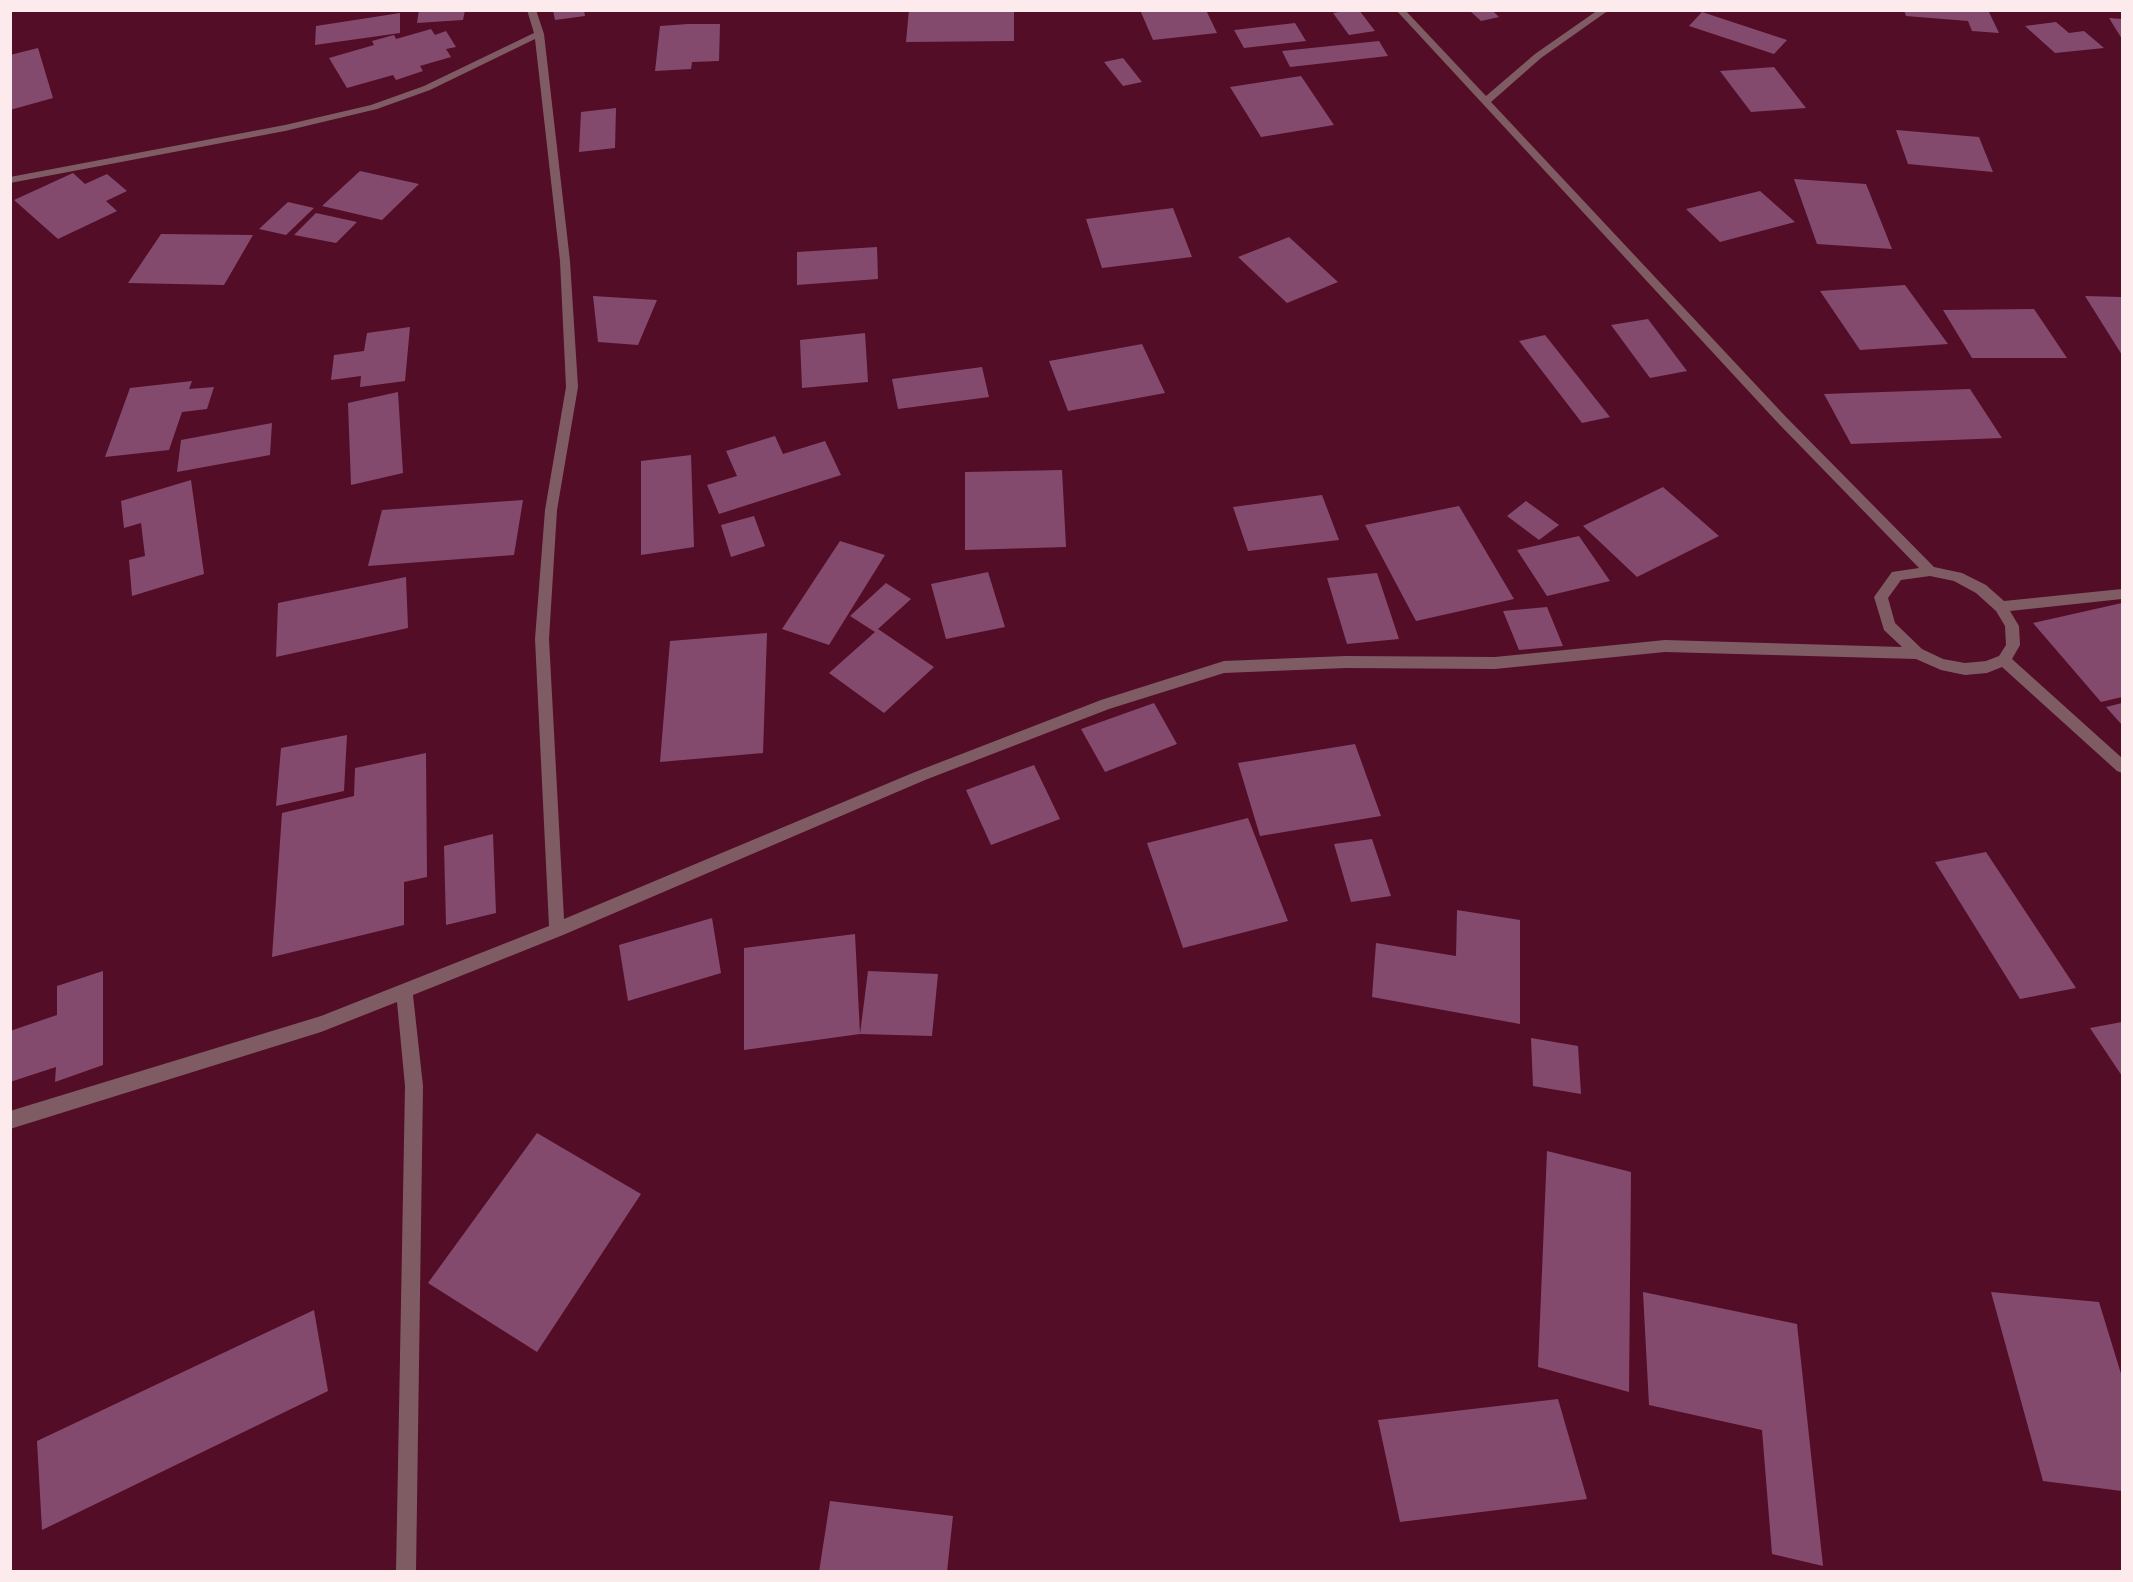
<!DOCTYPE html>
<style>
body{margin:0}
#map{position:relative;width:2133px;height:1582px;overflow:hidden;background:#530d27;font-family:Montserrat,sans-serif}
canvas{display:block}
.frame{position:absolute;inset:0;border:12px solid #fceaed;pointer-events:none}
</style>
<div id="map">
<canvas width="2133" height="1582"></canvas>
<div class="frame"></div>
</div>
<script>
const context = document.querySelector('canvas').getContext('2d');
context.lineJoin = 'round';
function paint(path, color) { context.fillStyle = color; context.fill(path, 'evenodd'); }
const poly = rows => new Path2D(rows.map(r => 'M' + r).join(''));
const building = poly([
 [419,10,465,10,463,20,417,23],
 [553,10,584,10,585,16,555,20],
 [909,10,1014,10,1014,41,906,42],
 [1140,10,1206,10,1217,33,1153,40],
 [1351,10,1359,10,1375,31,1349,35,1333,13],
 [1469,10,1492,10,1499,17,1481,21],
 [1904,10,1988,10,1999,33,1972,31,1968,21,1906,16],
 [1702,12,1787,40,1774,54,1689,26],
 [400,13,400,33,315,45,316,26],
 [2109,18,2122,19,2122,39],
 [2056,22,2069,33,2084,31,2104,48,2055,53,2025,26],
 [1295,23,1306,41,1244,48,1234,30],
 [688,24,720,24,719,61,692,62,691,69,655,71,660,26],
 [431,29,435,35,446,31,456,47,446,49,451,57,420,66,423,71,396,80,393,75,347,88,329,58,374,45,372,41,394,35,396,39],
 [1379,41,1388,56,1290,67,1282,51],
 [38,48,53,98,10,110,10,55],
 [1123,58,1142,82,1123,86,1104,62],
 [1774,67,1806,108,1751,112,1720,71],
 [1301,76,1334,125,1261,137,1230,87],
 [616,108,615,148,579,152,581,112],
 [1896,130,1979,137,1993,172,1908,164],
 [360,171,419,184,382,220,322,206],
 [73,173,85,184,107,174,127,191,106,201,117,211,58,239,14,200],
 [1794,179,1866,184,1892,249,1817,244],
 [1760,191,1795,222,1720,242,1686,209],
 [288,202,314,208,286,235,259,229],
 [1173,208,1192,257,1102,268,1086,219],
 [316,213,357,222,336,243,294,235],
 [161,234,253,235,224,285,128,283],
 [1289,237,1338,282,1287,303,1238,257],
 [877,247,878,279,797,285,797,252],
 [1905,285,1948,344,1860,350,1820,291],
 [593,296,657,300,638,345,598,342],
 [2085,296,2122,297,2122,355],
 [2034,309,2067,358,1972,358,1943,310],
 [1648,319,1687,371,1650,378,1611,325],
 [410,327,405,381,360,387,361,376,331,380,334,355,364,351,367,333],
 [865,333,868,382,802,388,800,340],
 [1545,335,1610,417,1582,423,1519,341],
 [1142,344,1165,393,1068,411,1049,361],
 [982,367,989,397,898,409,892,379],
 [192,381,189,389,214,387,207,409,182,412,169,450,105,457,130,388],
 [1970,389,2002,438,1851,444,1824,394],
 [398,392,403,473,351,485,348,403],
 [272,423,270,455,177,472,181,440],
 [775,436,783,454,825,441,841,475,719,514,707,485,737,476,726,451],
 [691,455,694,547,641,555,641,461],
 [1062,470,1066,547,965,550,965,472],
 [191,480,204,574,132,596,129,560,145,556,141,523,124,528,121,501],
 [1663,487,1719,536,1637,577,1583,526],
 [1322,495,1339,540,1248,551,1233,507],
 [523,500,514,555,368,566,382,510],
 [1526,501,1559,525,1539,540,1507,516],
 [1459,506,1514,599,1416,621,1365,525],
 [754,516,765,546,731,557,721,525],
 [1579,536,1610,581,1547,596,1517,550],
 [840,541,885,555,829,645,782,629],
 [988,572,1005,627,946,639,931,584],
 [1377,573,1399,639,1347,644,1327,578],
 [406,577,408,628,276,657,278,603],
 [886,583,911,599,878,629,934,667,884,713,829,673,875,632,850,616],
 [2122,603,2122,697,2101,702,2033,623],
 [1547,607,1563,646,1519,650,1503,611],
 [767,633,763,753,660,762,670,641],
 [1154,703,1177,744,1105,772,1081,729],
 [2122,703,2122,725,2106,707],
 [347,735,344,791,276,806,281,748],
 [1355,744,1381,816,1260,836,1238,763],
 [426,753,427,877,404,882,404,925,272,957,282,813,354,796,355,768],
 [1034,765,1060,819,991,845,966,790],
 [1248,818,1288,921,1183,948,1147,843],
 [493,834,496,913,446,925,444,846],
 [1372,839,1391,896,1351,902,1334,844],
 [1986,852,2076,988,2020,999,1935,862],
 [1457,910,1520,920,1520,1024,1372,997,1376,943,1456,956],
 [712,918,721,973,628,1001,619,945],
 [855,934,860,1034,868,971,938,974,932,1036,860,1034,744,1050,744,948],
 [103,971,103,1065,55,1082,56,1067,10,1082,10,1031,57,1015,57,986],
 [2122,1022,2122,1076,2090,1028],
 [1531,1038,1578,1046,1581,1094,1533,1086],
 [537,1133,641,1194,537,1352,428,1283],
 [1547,1151,1631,1172,1629,1392,1538,1367],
 [1643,1292,1797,1324,1823,1566,1772,1554,1762,1430,1649,1405],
 [1991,1292,2099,1302,2122,1377,2122,1491,2043,1481],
 [314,1310,328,1391,42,1530,37,1441],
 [1558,1399,1587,1499,1400,1522,1378,1420],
 [830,1501,953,1516,947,1572,819,1572]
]);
const minor = poly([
 [527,10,536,10,544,34,570,261,578,387,557,510,549,639,564,919,915,772,1101,700,1224,661,1345,656,1495,657,1665,640,1902,647,1884,630,1874,597,1892,572,1919,568,1778,423,1396,10,1405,10,1486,96,1535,54,1598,10,1609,10,1541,58,1491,102,1786,417,1934,567,1962,573,1986,585,2004,601,2122,589,2122,599,2010,611,2019,626,2020,645,2012,659,2122,758,2122,773,2117,771,2002,667,1987,673,1965,675,1941,670,1916,659,1665,652,1495,669,1345,668,1224,673,1109,709,925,780,563,935,413,995,423,1086,416,1572,396,1572,405,1086,397,1002,321,1032,10,1129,10,1111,321,1016,549,926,535,639,545,510,566,387,560,261,535,39,430,90,377,109,285,131,10,183,10,177,285,125,371,105,424,86,534,33,527,10],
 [1930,576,1954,581,1976,593,1996,611,2005,626,2006,645,1999,656,1986,661,1965,663,1943,659,1922,649,1895,623,1888,598,1901,580,1930,576]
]);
paint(building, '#844a6d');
paint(minor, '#7f5c64');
</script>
